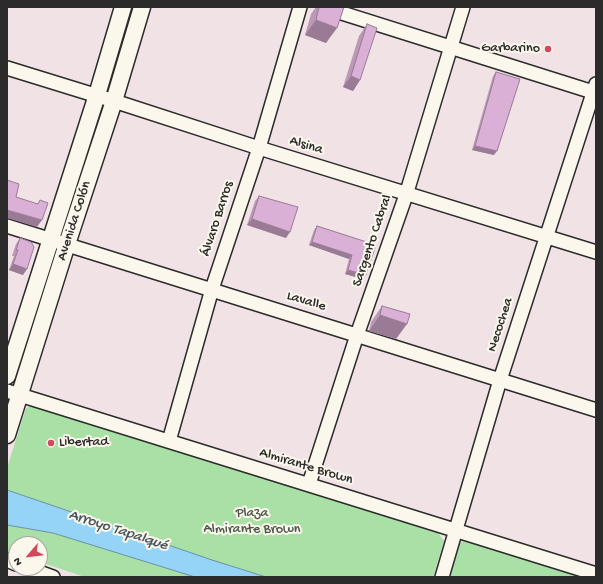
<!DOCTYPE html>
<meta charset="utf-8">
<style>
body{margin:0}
#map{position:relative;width:603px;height:584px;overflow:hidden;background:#f1e2e5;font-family:"Gochi Hand",sans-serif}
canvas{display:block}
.frame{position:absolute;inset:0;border:8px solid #2b2b2b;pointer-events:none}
.north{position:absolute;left:8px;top:536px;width:40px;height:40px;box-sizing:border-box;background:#fbf7ec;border:1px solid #a8a59f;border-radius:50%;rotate:242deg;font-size:11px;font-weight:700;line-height:16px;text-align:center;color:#2b2b2b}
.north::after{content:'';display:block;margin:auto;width:14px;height:18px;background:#d1495b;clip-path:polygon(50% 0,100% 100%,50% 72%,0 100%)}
</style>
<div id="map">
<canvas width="603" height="584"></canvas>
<div class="frame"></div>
<div class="north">N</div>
</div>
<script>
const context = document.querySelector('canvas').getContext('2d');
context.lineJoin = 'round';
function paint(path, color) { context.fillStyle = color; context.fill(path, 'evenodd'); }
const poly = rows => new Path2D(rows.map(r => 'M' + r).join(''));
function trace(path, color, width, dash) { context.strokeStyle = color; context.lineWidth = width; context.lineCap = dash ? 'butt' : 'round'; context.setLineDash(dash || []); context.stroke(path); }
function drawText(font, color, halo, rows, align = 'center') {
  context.font = font + ' "Gochi Hand",sans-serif'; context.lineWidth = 4; context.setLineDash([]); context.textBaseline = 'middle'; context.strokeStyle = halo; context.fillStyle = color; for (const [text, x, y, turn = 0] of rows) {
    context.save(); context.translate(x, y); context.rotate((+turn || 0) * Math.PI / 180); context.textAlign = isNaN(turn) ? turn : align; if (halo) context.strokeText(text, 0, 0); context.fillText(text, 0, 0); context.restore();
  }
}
const green = poly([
 [132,7,136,7,111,82,108,81],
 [97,117,101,119,65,228,62,226],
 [52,260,56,261,20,370,17,369],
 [36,404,436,530,444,541,433,577,266,577,212,560,7,490,7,468,26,408],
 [7,525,53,533,195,577,85,577,40,562,40,544,16,544,16,555,7,552],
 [468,539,587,577,450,577,460,543]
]);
const water = poly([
 [7,490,212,560,266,577,195,577,53,533,7,525,7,490]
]);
const minor = poly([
 [323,7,596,93],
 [7,68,114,101,259,148,596,252],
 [7,226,596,410],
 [7,391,596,574],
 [169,441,212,289,259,148,300,7],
 [309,484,357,335,406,195,463,7],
 [7,560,16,564],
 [28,568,53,577],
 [442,577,500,380,596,84]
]);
const major = poly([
 [7,376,97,95,123,7],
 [7,435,67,244,114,101,142,7]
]);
const wall = poly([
 [316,7,344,7,326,43,305,35,311,14],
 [367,24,360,80,353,91,343,87,359,36],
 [496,72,494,155,472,150,493,76],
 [259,196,286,238,247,225,255,201],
 [317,226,376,245,366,275,363,279,345,274,349,259,309,245,314,230],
 [20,238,23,275,9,270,14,256,12,256,16,244],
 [382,306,396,339,369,331,371,322]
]);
const shadedWall = poly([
 [316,20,337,28,326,43,305,35],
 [351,76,360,80,353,91,343,87],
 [475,146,497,151,494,155,472,150],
 [7,210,42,220,37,227,7,218],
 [252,219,290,232,286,238,247,225],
 [312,242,352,255,349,259,309,245],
 [13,264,27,269,23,275,9,270],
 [348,270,366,275,363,279,345,274],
 [380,315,407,324,396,339,369,331]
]);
const building = poly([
 [319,7,344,7,337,28,316,20,319,7],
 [367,24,377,28,360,80,351,76,367,24],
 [496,72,520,79,497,151,475,146,496,72],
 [7,180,19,184,16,197,38,204,40,200,48,203,42,220,7,210,7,180],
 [259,196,298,207,290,232,252,219,259,196],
 [317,226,376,245,366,275,348,270,352,255,312,242,317,226],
 [20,238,31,242,34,247,27,269,13,264,18,250,16,250,20,238],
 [382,306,410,314,407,324,380,315,382,306]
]);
const markers = [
 [548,49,4,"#d1495b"],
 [51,443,4,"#d1495b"]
];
const poiNames = [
 ["Garbarino",540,49],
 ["Libertad",59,443,"left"]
];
const streetNames = [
 ["Alsina",306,146,17],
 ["Álvaro Barros",218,219,-72],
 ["Avenida Colón",75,221,-72],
 ["Sargento Cabral",373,241,-71],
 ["Lavalle",306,302,17],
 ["Necochea",501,325,-72],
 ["Almirante Brown",306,467,17]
];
const parkNames = [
 ["Plaza",252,514],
 ["Almirante Brown",252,530]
];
const waterNames = [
 ["Arroyo Tapalqué",118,531,18]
];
paint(green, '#a8e0a5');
paint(water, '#95d4f6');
trace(water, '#6b90a5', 1);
trace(minor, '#2b2b2b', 16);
trace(major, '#2b2b2b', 19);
trace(minor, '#fbf7ec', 13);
trace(major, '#fbf7ec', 16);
paint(wall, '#bb97b8');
paint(shadedWall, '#997b96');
paint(building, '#dab0d6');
trace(building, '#997b96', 1);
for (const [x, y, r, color] of markers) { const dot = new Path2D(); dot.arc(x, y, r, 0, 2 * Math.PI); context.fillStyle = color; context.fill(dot); trace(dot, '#fbf7ec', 1.5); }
drawText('14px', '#2b2b2b', '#fbf7ec', poiNames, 'right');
drawText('14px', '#2b2b2b', '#fbf7ec', streetNames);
drawText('14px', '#4a584a', '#fbf7ec', parkNames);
drawText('italic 15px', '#46555e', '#fbf7ec', waterNames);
</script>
